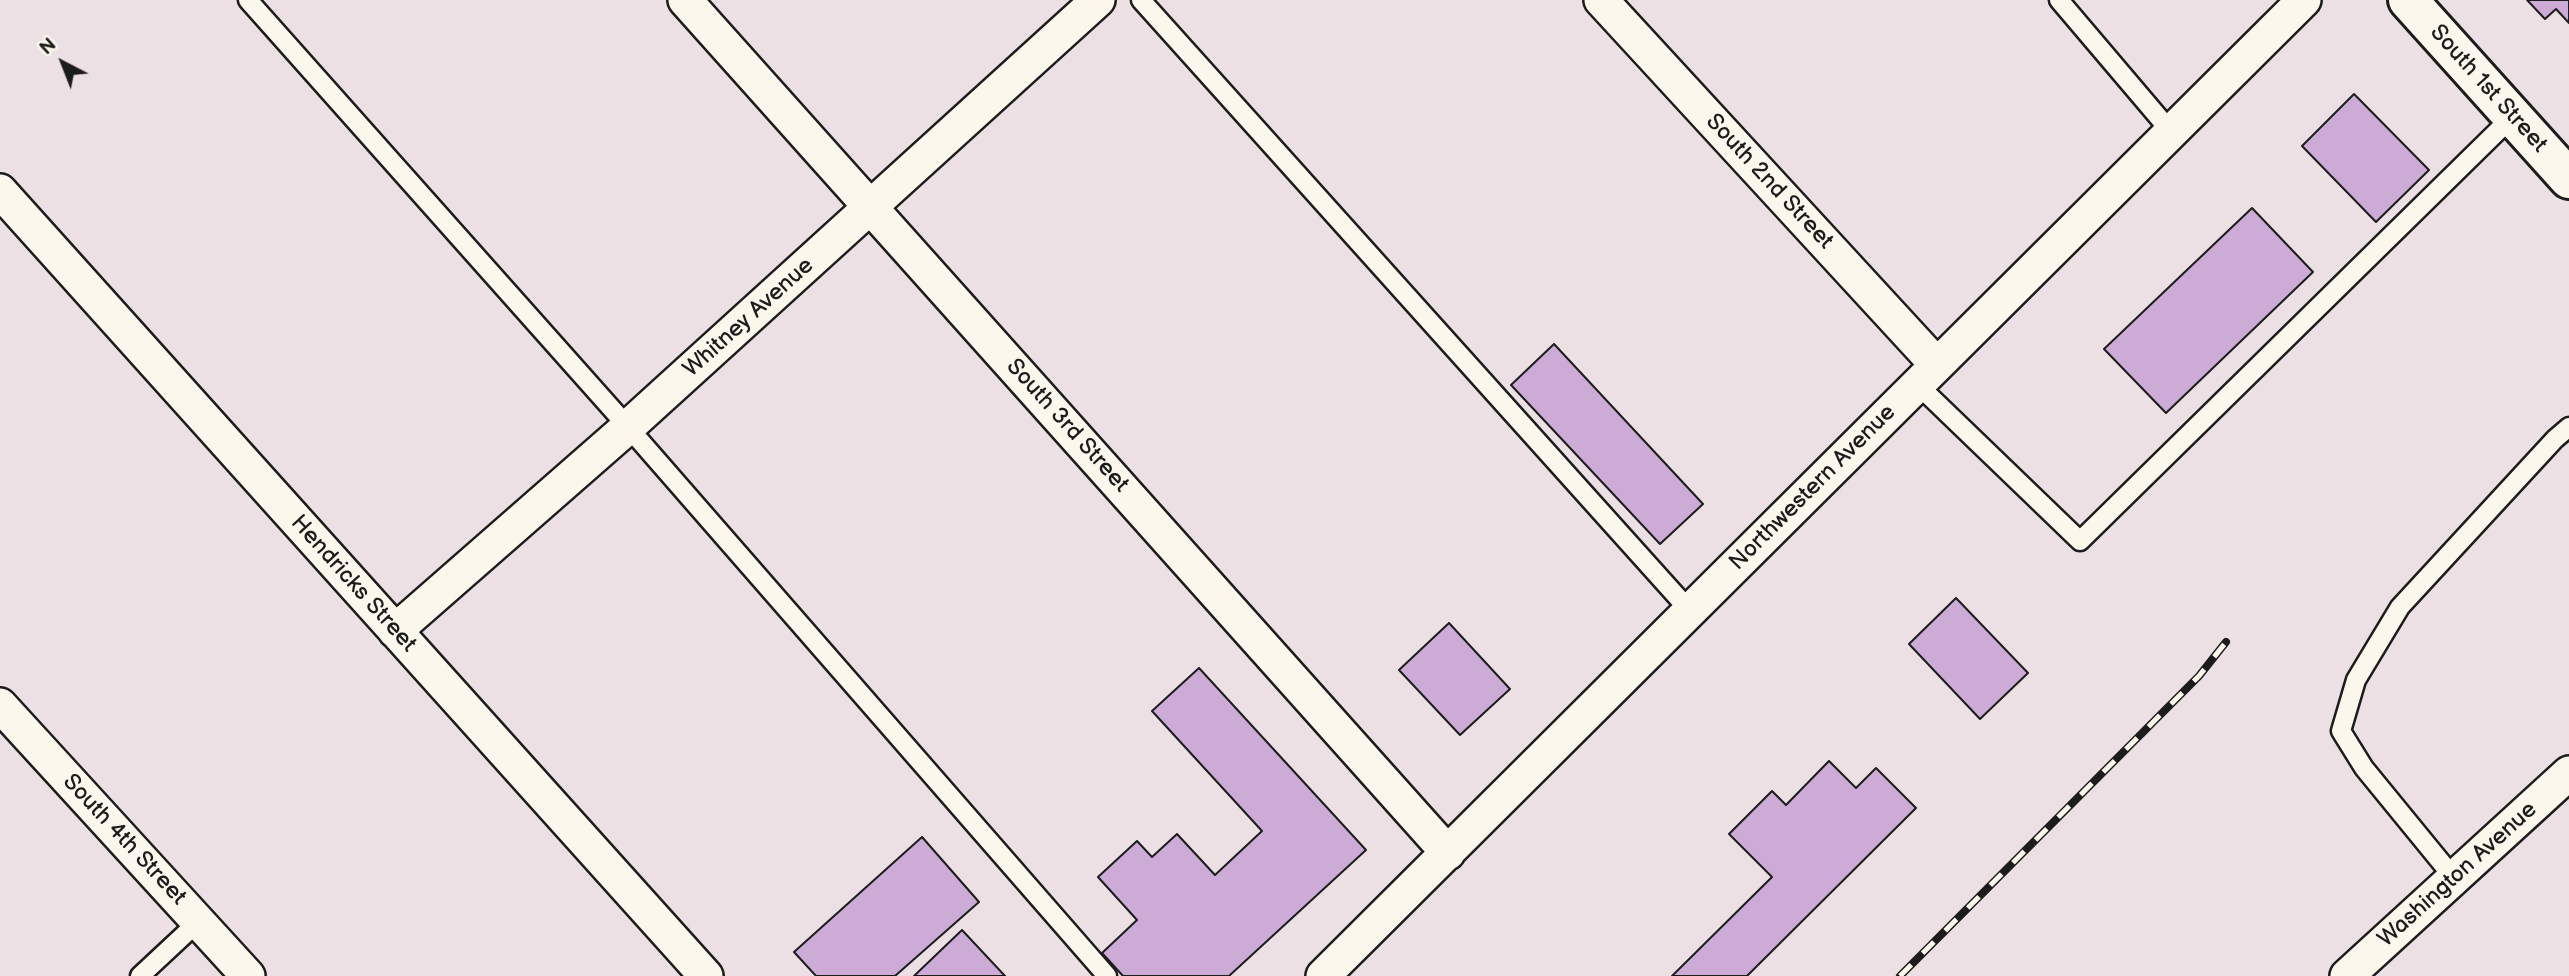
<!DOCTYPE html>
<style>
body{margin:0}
#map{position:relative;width:2569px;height:976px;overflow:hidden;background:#ede0e5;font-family:"Balsamiq Sans",sans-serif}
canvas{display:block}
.north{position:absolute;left:28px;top:28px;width:70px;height:70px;-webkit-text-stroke:5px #fbf7ec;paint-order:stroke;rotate:318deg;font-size:19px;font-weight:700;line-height:28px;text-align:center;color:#1c1c1c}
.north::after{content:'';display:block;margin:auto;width:24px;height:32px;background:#1c1c1c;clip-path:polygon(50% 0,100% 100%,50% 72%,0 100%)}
</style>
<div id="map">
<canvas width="2569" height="976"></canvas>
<div class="north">N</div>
</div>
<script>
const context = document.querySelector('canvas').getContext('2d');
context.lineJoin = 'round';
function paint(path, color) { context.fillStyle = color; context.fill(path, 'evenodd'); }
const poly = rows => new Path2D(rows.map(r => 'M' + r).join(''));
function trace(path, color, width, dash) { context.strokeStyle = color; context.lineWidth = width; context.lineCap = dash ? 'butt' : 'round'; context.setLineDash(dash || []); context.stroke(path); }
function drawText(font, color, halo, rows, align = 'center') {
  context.font = font + ' "Balsamiq Sans",sans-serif'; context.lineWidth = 6; context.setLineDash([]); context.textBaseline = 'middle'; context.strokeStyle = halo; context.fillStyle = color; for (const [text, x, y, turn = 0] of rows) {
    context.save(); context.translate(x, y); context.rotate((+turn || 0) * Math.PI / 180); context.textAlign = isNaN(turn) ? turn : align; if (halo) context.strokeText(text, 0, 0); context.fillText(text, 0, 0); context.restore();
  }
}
const building = poly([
 [2527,0,2569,0,2569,23,2556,9,2545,19,2527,0],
 [2354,94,2429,170,2376,222,2302,146,2354,94],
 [2252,208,2313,272,2166,413,2104,349,2252,208],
 [1554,344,1703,504,1660,544,1511,385,1554,344],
 [1956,598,2028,673,1980,719,1909,644,1956,598],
 [1449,623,1510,689,1460,735,1399,670,1449,623],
 [1199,668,1366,850,1229,976,1123,976,1102,953,1137,920,1098,877,1137,841,1152,857,1177,834,1215,875,1262,831,1152,711,1199,668],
 [1829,761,1856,788,1876,768,1916,808,1747,976,1672,976,1772,877,1729,834,1772,791,1786,805,1829,761],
 [922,837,979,902,895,976,816,976,794,952,922,837],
 [962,930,1005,976,914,976,962,930]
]);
const service = poly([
 [248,0,628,427,1107,976],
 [1141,0,1690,611],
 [2059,0,2172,133],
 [1917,384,2080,541,2513,116],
 [2454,878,2364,768,2341,731,2356,680,2400,607,2555,439,2569,427],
 [140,976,199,921]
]);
const minor = poly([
 [685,0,1448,853],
 [1601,0,1937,365],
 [0,191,706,976],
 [395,631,628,427,1098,0],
 [0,705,248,976],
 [1323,976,2304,0],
 [2347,976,2569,773]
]);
const secondary = poly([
 [2408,0,2569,179]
]);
const rail = poly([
 [1900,976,2199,676,2226,642]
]);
const streetNames = [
 ["South 1st Street",2488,89,48],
 ["South 2nd Street",1769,182,47],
 ["Whitney Avenue",749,318,-42],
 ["South 3rd Street",1067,426,48],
 ["Northwestern Avenue",1813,488,-45],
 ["Hendricks Street",353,584,48],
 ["South 4th Street",124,840,47],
 ["Washington Avenue",2458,875,-42]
];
paint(building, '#ccabd6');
trace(building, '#1c1c1c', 2);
trace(service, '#1c1c1c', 23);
trace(minor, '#1c1c1c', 38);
trace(secondary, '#1c1c1c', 44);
trace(service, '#fbf7ec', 18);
trace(minor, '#fbf7ec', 33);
trace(secondary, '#fbf7ec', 38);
trace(rail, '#1c1c1c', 8);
trace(rail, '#fbf7ec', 5, [16]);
drawText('23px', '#1c1c1c', '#fbf7ec', streetNames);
</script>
